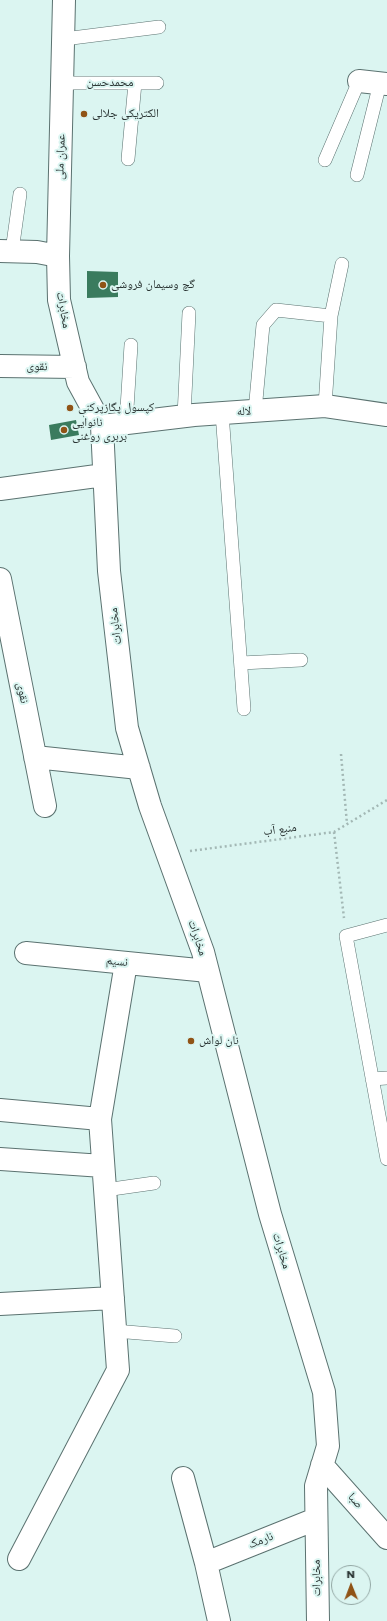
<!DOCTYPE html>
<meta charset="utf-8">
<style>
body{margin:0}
#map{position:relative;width:387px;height:1621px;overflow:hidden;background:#dbf5f1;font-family:Poppins,sans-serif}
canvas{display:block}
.north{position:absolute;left:331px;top:1565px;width:40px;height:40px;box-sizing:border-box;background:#dbf5f1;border:1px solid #94a8a5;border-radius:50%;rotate:359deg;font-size:11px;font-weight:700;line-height:16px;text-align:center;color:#2a3433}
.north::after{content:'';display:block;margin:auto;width:14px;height:18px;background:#905316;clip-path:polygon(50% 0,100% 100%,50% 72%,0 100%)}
</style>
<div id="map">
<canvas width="387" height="1621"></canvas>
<div class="north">N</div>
</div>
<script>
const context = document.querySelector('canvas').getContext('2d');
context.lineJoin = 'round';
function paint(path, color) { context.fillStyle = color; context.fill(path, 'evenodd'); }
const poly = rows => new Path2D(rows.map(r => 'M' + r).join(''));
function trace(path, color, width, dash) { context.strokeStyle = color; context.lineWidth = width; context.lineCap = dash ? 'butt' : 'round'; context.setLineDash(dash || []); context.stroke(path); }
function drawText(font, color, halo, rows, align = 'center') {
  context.font = font + ' Poppins,"Noto Naskh Arabic",sans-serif'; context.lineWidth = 4; context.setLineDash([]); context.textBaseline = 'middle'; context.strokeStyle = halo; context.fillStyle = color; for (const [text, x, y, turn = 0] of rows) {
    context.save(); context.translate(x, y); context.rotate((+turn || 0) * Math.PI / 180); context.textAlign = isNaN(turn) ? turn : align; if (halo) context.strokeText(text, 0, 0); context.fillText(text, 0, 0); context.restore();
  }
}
const building = poly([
 [87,271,118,272,118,297,87,298],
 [76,420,79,435,51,440,49,425]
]);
const path = poly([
 [341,754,347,824],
 [334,832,344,918],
 [190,851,334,832,387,800]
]);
const service = poly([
 [64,39,159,27],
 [63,83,157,83],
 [128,159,135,83],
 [325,160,359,81],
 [357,175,380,83],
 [12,251,20,194],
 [331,316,342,264],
 [255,411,263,325,276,310,331,316,325,406],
 [222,413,244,709],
 [184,416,189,313],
 [126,424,131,345],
 [241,663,301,660],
 [387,925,346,936,387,1159],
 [372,1079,387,1078],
 [105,1190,154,1183],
 [115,1331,175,1336]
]);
const minor = poly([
 [359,81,387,84],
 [58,256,59,300,78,382,102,426,109,571,127,728,150,806,203,952,270,1214,324,1392,328,1446,316,1486,318,1621],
 [0,366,75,367],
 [102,426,194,415,325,406,387,415],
 [0,489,104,475],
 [0,579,45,806],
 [35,757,139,768],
 [26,953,208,971],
 [0,1110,100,1119],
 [0,1159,103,1166],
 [0,1304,113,1298],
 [322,1465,387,1538],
 [183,1478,206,1563,219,1621],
 [19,1559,118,1370,100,1119,126,963],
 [206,1563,316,1519]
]);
const secondary = poly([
 [0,251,37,252,58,256,64,0]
]);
const markers = [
 [84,114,4,"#905316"],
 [103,285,4,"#905316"],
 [70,408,4,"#905316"],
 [64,430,4,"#905316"],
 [191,1041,4,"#905316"]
];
const streetNames = [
 ["محمدحسن",110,83],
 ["عمران ملی",61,157,-88],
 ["مخابرات",63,310,80],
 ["نقوی",37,367,1],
 ["لاله",244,412,-3],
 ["مخابرات",116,626,-97],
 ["نقوی",22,693,79],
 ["منبع آب",280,830,-8],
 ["مخابرات",197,938,71],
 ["نسیم",117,962,6],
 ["مخابرات",281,1251,73],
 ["صبا",355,1501,48],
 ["نارمک",261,1541,-22],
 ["مخابرات",317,1578,-91]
];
const poiNames = [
 ["الکتریکی جلالی",92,114],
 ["گچ وسیمان فروشی",111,285],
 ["کپسول پگازپرکنی",78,408],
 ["نانوایی",72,423],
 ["بربری روغنی",72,437],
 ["نان لواش",199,1041]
];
paint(building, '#3a7b5e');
trace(service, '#5b7270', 14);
trace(minor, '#5b7270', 24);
trace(secondary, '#5b7270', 24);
trace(path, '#a3b8b5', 2.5, [2, 3]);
trace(service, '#fff', 13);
trace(minor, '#fff', 22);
trace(secondary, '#fff', 22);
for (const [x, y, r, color] of markers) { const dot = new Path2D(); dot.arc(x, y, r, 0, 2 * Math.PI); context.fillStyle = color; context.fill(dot); trace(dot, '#dbf5f1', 1.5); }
drawText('12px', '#2a3433', '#dbf5f1', streetNames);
drawText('12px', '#2a3433', '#dbf5f1', poiNames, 'left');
</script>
